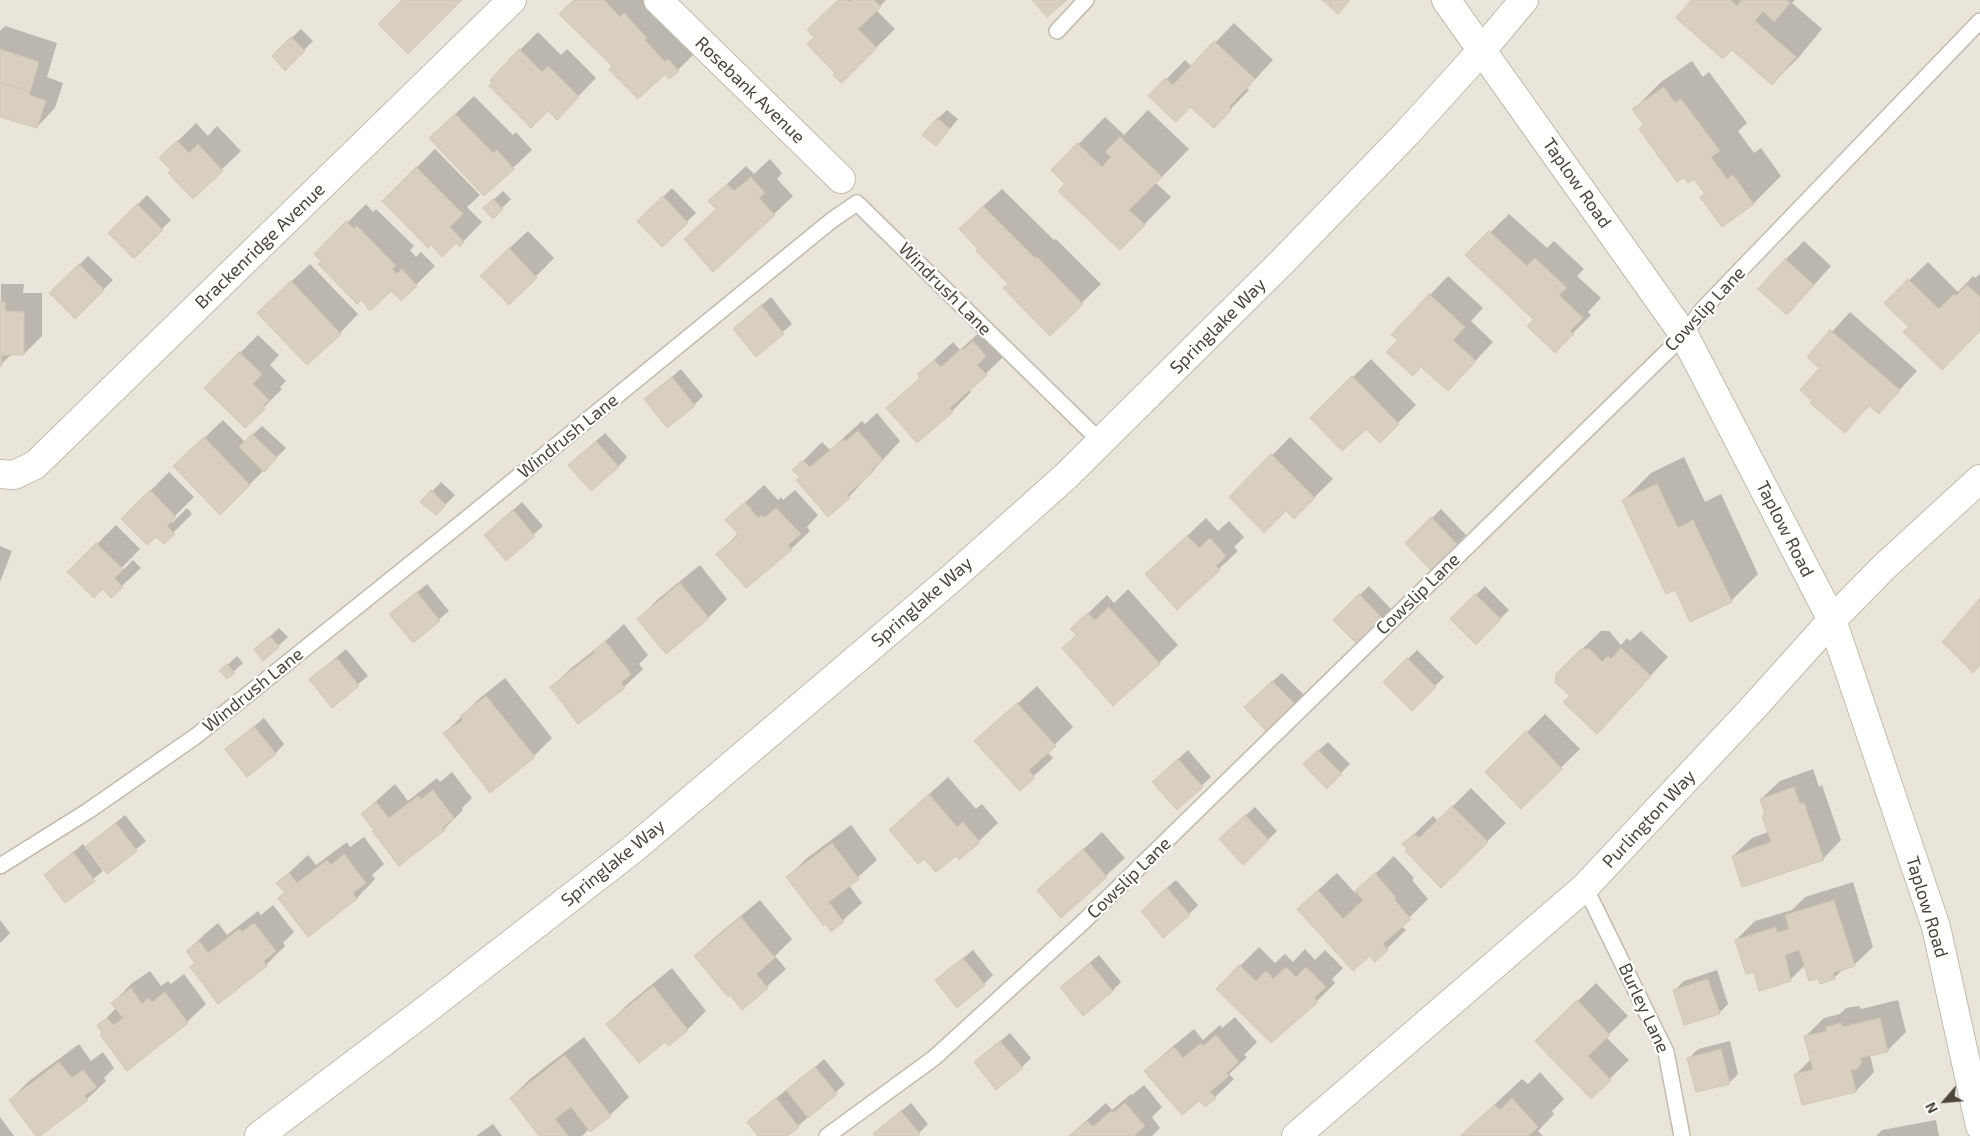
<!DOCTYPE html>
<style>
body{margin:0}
#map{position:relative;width:1980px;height:1136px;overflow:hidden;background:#f6f3ec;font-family:"Exo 2",sans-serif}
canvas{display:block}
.north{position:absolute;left:1920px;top:1076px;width:50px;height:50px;-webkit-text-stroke:4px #fff;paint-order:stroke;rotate:243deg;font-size:14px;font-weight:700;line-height:20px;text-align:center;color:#4b4439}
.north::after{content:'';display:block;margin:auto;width:18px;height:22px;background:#4b4439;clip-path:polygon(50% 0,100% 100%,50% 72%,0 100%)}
</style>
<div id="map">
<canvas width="1980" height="1136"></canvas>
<div class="north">N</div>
</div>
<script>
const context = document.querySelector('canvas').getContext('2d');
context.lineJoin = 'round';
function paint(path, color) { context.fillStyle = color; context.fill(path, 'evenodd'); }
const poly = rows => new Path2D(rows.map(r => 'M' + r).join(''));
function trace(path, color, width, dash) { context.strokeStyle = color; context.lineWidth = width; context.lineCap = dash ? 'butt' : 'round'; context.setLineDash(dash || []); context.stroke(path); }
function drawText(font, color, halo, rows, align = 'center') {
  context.font = font + ' "Exo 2",sans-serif'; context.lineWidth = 4.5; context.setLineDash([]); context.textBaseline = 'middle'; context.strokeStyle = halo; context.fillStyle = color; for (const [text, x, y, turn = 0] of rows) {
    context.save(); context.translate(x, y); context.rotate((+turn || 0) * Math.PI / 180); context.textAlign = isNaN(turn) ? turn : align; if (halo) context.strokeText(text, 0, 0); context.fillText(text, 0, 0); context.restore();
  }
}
const residential = poly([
 [0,0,1980,0,1980,1136,0,1136]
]);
const shadow = poly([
 [575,0,648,0,696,52,678,70,665,72,614,66],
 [839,0,886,0,876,10,895,29,842,81,837,73],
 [1693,0,1795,0,1792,3,1822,29,1799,57,1772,84],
 [1234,23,1273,60,1247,88,1249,90,1214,126,1191,105,1150,96,1185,60,1192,67],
 [5,26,57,43,47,77,63,83,55,108,37,127,0,115,0,31],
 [301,29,313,41,285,69,273,56],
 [538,32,561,55,567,49,596,78,557,118,520,50],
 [1692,61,1703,77,1709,72,1747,123,1738,131,1754,153,1761,148,1781,176,1754,203,1722,225,1706,193,1694,178,1645,125,1634,109,1661,82],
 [474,96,513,135,516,132,532,150,484,195,450,119],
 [947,110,958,119,945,135,937,119],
 [1148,110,1189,149,1156,183,1171,197,1120,249,1067,183,1053,170,1105,117,1124,135],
 [196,123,208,136,217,126,241,151,193,197,161,158],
 [435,149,480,195,467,207,482,222,460,245,383,201],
 [770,159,782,173,777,179,793,196,774,214,685,239,717,209,710,201,728,183,746,166,754,174],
 [672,188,696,213,662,246,639,221],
 [1002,189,1054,240,1056,239,1101,284,1050,334,1010,283,979,210],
 [503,191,511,199,493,217,485,208],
 [147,195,171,220,134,257,110,233],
 [366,204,373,212,376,209,414,246,410,250,416,257,421,252,435,266,401,300,391,289,316,254],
 [1509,214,1547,248,1554,241,1584,269,1577,276,1601,298,1588,312,1591,315,1555,351,1536,319,1467,255],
 [528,231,554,258,509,304,500,257],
 [1804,241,1831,266,1805,295,1785,260],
 [88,256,113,280,75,318,51,293],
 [1928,262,1958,292,1973,276,1975,278,1980,274,1980,330,1910,327,1886,303],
 [310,264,358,314,340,333,278,294],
 [1448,276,1483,308,1471,321,1493,342,1466,371,1399,340,1430,295],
 [1,284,24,284,23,293,42,293,42,336,24,354,12,354,0,365],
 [771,297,792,324,756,355,734,329],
 [1850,312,1917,371,1879,412,1871,404,1845,431,1821,368,1809,357],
 [992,323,1004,337,1004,356,969,390,971,392,952,411,917,442,888,408,921,377,919,374,953,342,960,350,981,331,982,332],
 [258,335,279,355,270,365,286,381,280,387,282,389,245,426,240,353],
 [1371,359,1416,405,1380,441,1366,427,1312,418],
 [681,369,703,396,694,405,646,399],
 [877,413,900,441,849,497,801,477,794,470,822,442,830,450,862,421,865,424],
 [223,420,245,442,262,426,286,448,249,485,175,466],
 [605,433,627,457,618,467,579,456],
 [1290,437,1333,479,1294,517,1286,509,1231,497],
 [1684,457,1705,502,1721,494,1758,574,1731,601,1675,588,1624,500,1651,473],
 [169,472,194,497,170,521,172,523,187,508,192,514,164,542,156,535,123,519],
 [441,482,455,495,436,514,422,502],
 [764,485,778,500,781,497,783,500,795,490,818,515,807,527,810,531,791,549,747,587,717,554,739,533,726,520],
 [522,502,543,526,506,559,485,535],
 [1441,509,1466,535,1432,569,1407,543],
 [1206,518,1218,531,1229,521,1244,537,1234,547,1238,551,1177,608,1147,574],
 [116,525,140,549,109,581,110,583,133,560,141,568,111,596,103,587,69,572],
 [0,546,12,551,0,582],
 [700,565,727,599,709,617,666,652,639,619,657,600],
 [427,584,449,611,413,641,391,614],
 [1369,586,1391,609,1357,643,1334,620],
 [1485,586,1509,610,1476,643,1451,619],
 [1128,589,1178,645,1159,663,1078,634,1072,629,1107,595,1114,603],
 [624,624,648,655,639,664,643,669,624,687,551,688,570,669,601,645],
 [279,628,288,637,264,659,256,649],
 [1601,631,1609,631,1621,645,1627,638,1630,641,1641,631,1668,657,1597,733,1571,695,1576,655],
 [346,649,368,676,332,706,311,679],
 [1417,650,1444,677,1412,709,1385,682],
 [237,656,243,663,227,678,221,671],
 [1282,673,1304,695,1267,730,1254,698],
 [505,678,552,738,534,756,444,734,480,698],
 [1037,686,1073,727,1047,752,1053,758,1020,789,976,741],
 [1545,714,1580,749,1521,807,1487,772],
 [264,718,284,744,275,754,227,749],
 [1328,742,1350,764,1327,787,1304,764],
 [1188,750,1211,777,1177,808,1163,773],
 [1813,769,1819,787,1822,785,1841,840,1823,859,1733,856,1752,838,1768,832,1763,816,1766,813,1761,799,1780,781],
 [452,772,472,798,462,808,463,810,444,829,399,864,362,814,395,784,408,801,437,778,440,782],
 [948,777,976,809,982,804,998,823,979,841,956,854,924,857,890,830],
 [1471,788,1506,823,1441,886,1404,844,1433,816,1438,821],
 [1255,807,1277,831,1268,840,1230,830],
 [125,815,146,841,108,872,88,846],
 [851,825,877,860,849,885,862,903,832,930,788,877,806,859],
 [1102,832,1125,858,1062,916,1039,890],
 [364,837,384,864,372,875,375,879,357,898,308,936,279,899,285,892,278,883,308,855,316,865,347,842,350,847],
 [83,844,103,871,66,901,46,875],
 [1394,856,1414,878,1412,880,1428,899,1401,926,1406,930,1375,960,1317,891,1337,873,1355,893],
 [1176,880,1198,905,1189,914,1151,902],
 [1853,882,1873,947,1854,965,1844,968,1834,978,1819,976,1805,965,1790,980,1755,970,1736,940,1755,921,1792,910,1805,897],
 [760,900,792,939,775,956,786,969,743,1008,695,956,714,938],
 [273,905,294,932,283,943,285,946,266,965,218,1002,187,951,206,933,218,923,227,935,258,911,261,915],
 [0,920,10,933,0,943],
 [1259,947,1275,963,1285,954,1293,962,1305,949,1315,960,1325,950,1343,968,1332,979,1335,983,1317,1001,1217,989],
 [973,950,993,975,984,984,937,980],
 [1099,955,1121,982,1112,991,1071,978],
 [672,968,706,1011,688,1029,669,1044,665,1040,608,1024,627,1005],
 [1717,970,1728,1004,1719,1013,1675,990,1684,981],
 [150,971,161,986,168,981,171,984,184,974,206,1004,187,1022,127,1069,99,1026,116,1008,113,1003,131,984],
 [1596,983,1628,1016,1606,1037,1629,1060,1591,1097,1537,1041],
 [1898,1000,1906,1032,1887,1051,1870,1055,1874,1072,1856,1091,1796,1074,1811,1059,1805,1037,1824,1018,1840,1014,1846,1008,1859,1006,1861,1009],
 [1235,1017,1257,1042,1244,1055,1247,1057,1229,1074,1234,1079,1215,1097,1199,1099,1146,1071,1165,1053,1194,1029,1203,1040,1220,1025,1222,1028],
 [1010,1033,1031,1058,1022,1067,976,1062],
 [584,1037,629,1097,610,1115,590,1130,589,1129,582,1136,541,1136,511,1098,530,1079],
 [1730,1041,1738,1074,1729,1083,1689,1058,1698,1049],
 [79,1044,91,1061,103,1052,114,1068,104,1078,106,1081,87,1099,37,1136,10,1100,29,1081],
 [824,1059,845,1084,787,1136,760,1136,758,1113,786,1090,787,1092],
 [1540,1072,1564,1099,1552,1111,1554,1114,1538,1131,1543,1136,1461,1136,1522,1079,1528,1084],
 [1144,1085,1162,1107,1152,1117,1160,1128,1152,1136,1069,1136,1106,1103,1112,1110,1131,1094,1132,1095],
 [911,1103,928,1124,916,1136,876,1136,884,1125],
 [0,1117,14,1136,0,1136],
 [1936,1120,1939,1136,1876,1136,1882,1130],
 [493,1124,502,1136,476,1136]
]);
const building = poly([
 [402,0,462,0,408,54,378,24,402,0],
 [574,0,604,0,620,17,624,13,647,38,645,40,665,62,668,59,679,71,669,79,665,74,638,99,609,70,612,66,559,14,574,0],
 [838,0,848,0,850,2,852,0,874,0,881,7,858,29,877,48,842,83,833,75,835,73,807,44,814,37,807,30,838,0],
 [1032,0,1067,0,1047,17,1032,0],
 [1322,0,1350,0,1338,14,1322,0],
 [1691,0,1730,0,1737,6,1742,0,1786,0,1790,3,1774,22,1763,11,1755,21,1796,57,1772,85,1732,50,1723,59,1676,18,1691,0],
 [291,37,305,51,285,71,272,56,291,37],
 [1214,41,1255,79,1229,107,1232,109,1214,128,1190,107,1176,122,1148,96,1165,78,1173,85,1214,41],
 [0,49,39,62,30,92,0,82,0,49],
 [519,49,542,72,548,66,579,97,557,120,548,111,531,128,489,86,492,83,490,80,519,49],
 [0,82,30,92,29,95,46,101,37,128,0,117,0,82],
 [1664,87,1675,103,1681,99,1720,151,1711,157,1727,179,1733,175,1754,204,1722,227,1700,197,1705,194,1694,179,1688,183,1684,177,1677,182,1639,129,1644,125,1632,109,1664,87],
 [455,114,493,153,497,150,514,169,484,196,429,138,455,114],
 [937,118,950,129,936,146,922,135,937,118],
 [1120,137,1162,177,1129,210,1145,225,1120,250,1058,191,1065,184,1051,170,1077,143,1102,167,1111,157,1105,152,1120,137],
 [177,141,189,153,198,144,223,171,193,199,168,173,171,170,159,158,177,141],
 [416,167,463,214,450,227,464,242,460,247,456,243,442,257,431,245,428,248,382,201,416,167],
 [751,177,765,193,759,198,775,215,713,272,684,239,716,209,708,201,727,184,734,191,751,177],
 [663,196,688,223,662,247,637,221,663,196],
 [493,199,503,209,493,219,483,208,493,199],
 [137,204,163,230,134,259,108,233,137,204],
 [983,206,1035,258,1037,257,1083,304,1050,336,1003,288,1008,284,976,251,978,249,959,229,983,206],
 [346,221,354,229,357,226,396,266,392,269,397,274,402,269,417,286,401,301,391,291,370,311,361,300,357,304,318,264,321,261,314,254,346,221],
 [1489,231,1527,266,1535,258,1567,288,1559,295,1583,318,1570,331,1574,334,1555,353,1527,326,1534,320,1465,255,1489,231],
 [509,248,537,278,509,305,480,276,509,248],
 [1785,259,1814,285,1787,315,1758,289,1785,259],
 [79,264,104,290,75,319,49,293,79,264],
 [1908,279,1939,309,1954,294,1956,296,1967,285,1980,297,1980,331,1942,370,1903,332,1909,327,1884,303,1908,279],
 [291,281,341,334,307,365,257,313,291,281],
 [1429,294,1465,327,1453,340,1476,361,1448,391,1421,367,1413,376,1386,352,1398,340,1391,335,1429,294],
 [0,302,5,302,5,311,24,312,24,355,1,355,2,366,0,366,0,302],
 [761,305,784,334,756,357,733,329,761,305],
 [1830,330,1900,390,1879,414,1869,405,1845,433,1810,403,1812,401,1800,390,1819,368,1807,357,1830,330],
 [973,341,986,356,977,365,987,375,950,408,953,412,917,443,886,408,920,378,917,374,934,360,941,367,962,348,963,350,973,341],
 [239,352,262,374,253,384,269,400,263,406,265,409,245,428,204,388,239,352],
 [1352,376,1399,424,1380,443,1366,429,1342,451,1310,418,1352,376],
 [672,377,695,406,667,428,644,399,672,377],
 [858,431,883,460,871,470,873,472,847,495,850,498,828,517,796,480,800,477,792,470,803,460,810,467,843,439,846,441,858,431],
 [252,434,277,458,264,472,239,447,252,434],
 [204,437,250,485,220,515,173,466,204,437],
 [596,441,619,467,591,491,568,465,596,441],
 [1271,454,1315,498,1294,519,1286,511,1264,533,1229,497,1271,454],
 [1657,484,1678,528,1693,520,1732,602,1690,622,1675,590,1666,594,1622,500,1657,484],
 [150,490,176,517,167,526,175,534,164,544,156,537,147,545,121,519,150,490],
 [431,490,446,505,436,515,420,502,431,490],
 [745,502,758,518,762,515,764,518,776,508,801,534,788,545,792,550,746,588,716,554,739,535,725,520,745,502],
 [513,510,535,536,506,561,484,535,513,510],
 [1431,517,1458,545,1432,571,1405,543,1431,517],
 [1187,536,1199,548,1210,538,1226,556,1216,566,1220,570,1177,610,1145,574,1187,536],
 [96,543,123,569,114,578,123,587,111,598,103,589,94,598,67,572,96,543],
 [680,583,709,618,666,654,637,619,680,583],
 [417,592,440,621,413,643,389,614,417,592],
 [1359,594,1383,619,1357,644,1333,620,1359,594],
 [1475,594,1501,619,1476,645,1450,619,1475,594],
 [1980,598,1980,665,1973,673,1942,642,1980,598],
 [1109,607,1160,664,1113,706,1062,648,1077,635,1070,629,1087,613,1095,620,1109,607],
 [270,636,279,647,263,661,254,649,270,636],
 [605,641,631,674,621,683,625,688,578,724,550,687,595,652,594,650,605,641],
 [1621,648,1651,676,1597,734,1563,702,1570,696,1555,682,1556,674,1581,649,1590,649,1602,662,1608,656,1611,659,1621,648],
 [337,658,359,686,332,708,309,679,337,658],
 [1407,658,1436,687,1412,711,1383,682,1407,658],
 [227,664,235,673,227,679,219,671,227,664],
 [1272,681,1296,705,1267,732,1244,707,1272,681],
 [486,696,535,757,490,793,443,733,463,720,460,716,486,696],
 [1017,703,1056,746,1029,770,1035,778,1020,791,974,741,1017,703],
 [254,726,276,754,247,777,225,749,254,726],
 [1526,731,1562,769,1521,809,1485,772,1526,731],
 [1318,750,1342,774,1327,789,1303,764,1318,750],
 [1178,759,1203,787,1177,810,1152,782,1178,759],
 [1794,787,1800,804,1804,803,1824,860,1742,887,1732,856,1771,842,1762,816,1765,815,1760,799,1794,787],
 [433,790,454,818,443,827,445,830,399,866,372,831,374,830,361,814,376,802,389,818,418,796,421,799,433,790],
 [929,794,957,827,963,822,980,842,959,860,956,856,936,872,924,859,918,864,889,830,929,794],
 [1452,806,1488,842,1441,888,1405,851,1408,849,1402,844,1414,834,1419,838,1452,806],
 [1245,815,1269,840,1243,865,1219,839,1245,815],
 [116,823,137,851,107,874,86,846,116,823],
 [832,843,859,879,829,902,844,922,831,932,826,924,824,926,786,877,832,843],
 [1083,849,1107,877,1061,918,1037,890,1083,849],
 [73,852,95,881,65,903,44,875,73,852],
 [344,854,366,883,353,893,357,899,308,937,278,898,285,893,276,883,289,873,297,883,327,860,331,865,344,854],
 [1375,873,1396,898,1394,899,1411,919,1383,944,1388,950,1375,962,1370,956,1353,971,1297,909,1318,890,1343,919,1363,900,1355,891,1375,873],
 [1167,888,1190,915,1163,938,1141,911,1167,888],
 [1834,900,1855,966,1833,973,1835,979,1820,984,1818,978,1809,981,1799,950,1785,955,1791,981,1759,991,1754,972,1746,974,1735,940,1776,927,1777,933,1789,929,1785,915,1834,900],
 [741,917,775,958,756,974,768,988,742,1010,730,995,728,997,694,956,741,917],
 [254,923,276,951,264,961,267,966,218,1004,190,967,195,963,186,951,199,941,208,953,239,929,242,932,254,923],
 [963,958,985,985,957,1008,935,980,963,958],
 [1090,963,1113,991,1083,1016,1060,987,1090,963],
 [1239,965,1256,981,1266,971,1273,979,1286,967,1296,977,1306,967,1326,987,1314,998,1318,1002,1271,1043,1216,989,1239,965],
 [1708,979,1720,1014,1684,1025,1673,990,1708,979],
 [653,986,688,1030,669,1046,665,1042,639,1063,606,1024,653,986],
 [131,988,142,1004,149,998,152,1002,165,992,188,1023,127,1071,100,1035,102,1033,97,1025,107,1018,113,1025,123,1018,111,1003,131,988],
 [1577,1000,1610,1035,1588,1056,1611,1080,1591,1099,1535,1041,1577,1000],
 [1880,1018,1888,1052,1860,1058,1862,1062,1857,1069,1851,1070,1856,1092,1802,1105,1794,1074,1813,1070,1804,1036,1827,1031,1826,1027,1841,1023,1842,1027,1880,1018],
 [1216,1035,1239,1062,1226,1073,1229,1076,1210,1092,1216,1098,1205,1107,1199,1101,1182,1115,1144,1071,1174,1047,1183,1058,1201,1043,1203,1046,1216,1035],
 [1000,1041,1023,1068,996,1090,974,1062,1000,1041],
 [1721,1049,1730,1084,1696,1092,1687,1058,1721,1049],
 [565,1055,611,1116,590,1132,571,1107,555,1119,568,1136,539,1136,510,1098,565,1055],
 [59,1062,72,1078,83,1070,97,1087,84,1096,88,1100,40,1136,36,1136,9,1100,59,1062],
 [815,1067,837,1094,808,1118,786,1090,815,1067],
 [776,1098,799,1127,788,1136,758,1136,747,1122,776,1098],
 [1512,1098,1538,1127,1528,1136,1460,1136,1494,1105,1500,1110,1512,1098],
 [1125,1103,1145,1126,1134,1136,1069,1136,1087,1121,1093,1127,1111,1111,1113,1113,1125,1103],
 [901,1111,920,1134,918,1136,875,1136,873,1134,901,1111]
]);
const service = poly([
 [1057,31,1086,0],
 [0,866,88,811,196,736,465,520,832,220,857,203,1101,442],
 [1585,887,1666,1052,1682,1136],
 [827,1136,934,1058,1082,923,1684,335,1702,310,1980,21]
]);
const minor = poly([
 [658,0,841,179],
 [1446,0,1684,335,1832,620,1936,927,1980,1126],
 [0,474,14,475,35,465,512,0],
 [1296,1136,1585,887,1753,708,1832,620,1884,567,1980,479]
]);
const tertiary = poly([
 [259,1136,423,1012,632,850,953,577,1065,477,1283,261,1407,133,1482,50,1524,0]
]);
const streetNames = [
 ["Rosebank Avenue",750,90,44],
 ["Taplow Road",1577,183,55],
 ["Brackenridge Avenue",260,246,-44],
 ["Windrush Lane",945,289,45],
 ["Cowslip Lane",1705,309,-47],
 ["Springlake Way",1218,326,-45],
 ["Windrush Lane",568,436,-39],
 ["Taplow Road",1785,529,63],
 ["Cowslip Lane",1418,594,-44],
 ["Springlake Way",922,602,-41],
 ["Windrush Lane",253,690,-39],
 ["Purlington Way",1649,819,-47],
 ["Springlake Way",613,863,-39],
 ["Cowslip Lane",1129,878,-44],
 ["Taplow Road",1927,907,73],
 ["Burley Lane",1644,1008,65]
];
paint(residential, '#eae5da');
paint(shadow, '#0003');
paint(building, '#d8cfc1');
trace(building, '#d3c7b4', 1);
trace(service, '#c2bbae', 18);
trace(minor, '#c2bbae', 30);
trace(tertiary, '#c2bbae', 30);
trace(service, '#fff', 15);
trace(minor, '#fff', 28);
trace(tertiary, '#fff', 28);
drawText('18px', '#4b4439', '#fff', streetNames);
</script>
